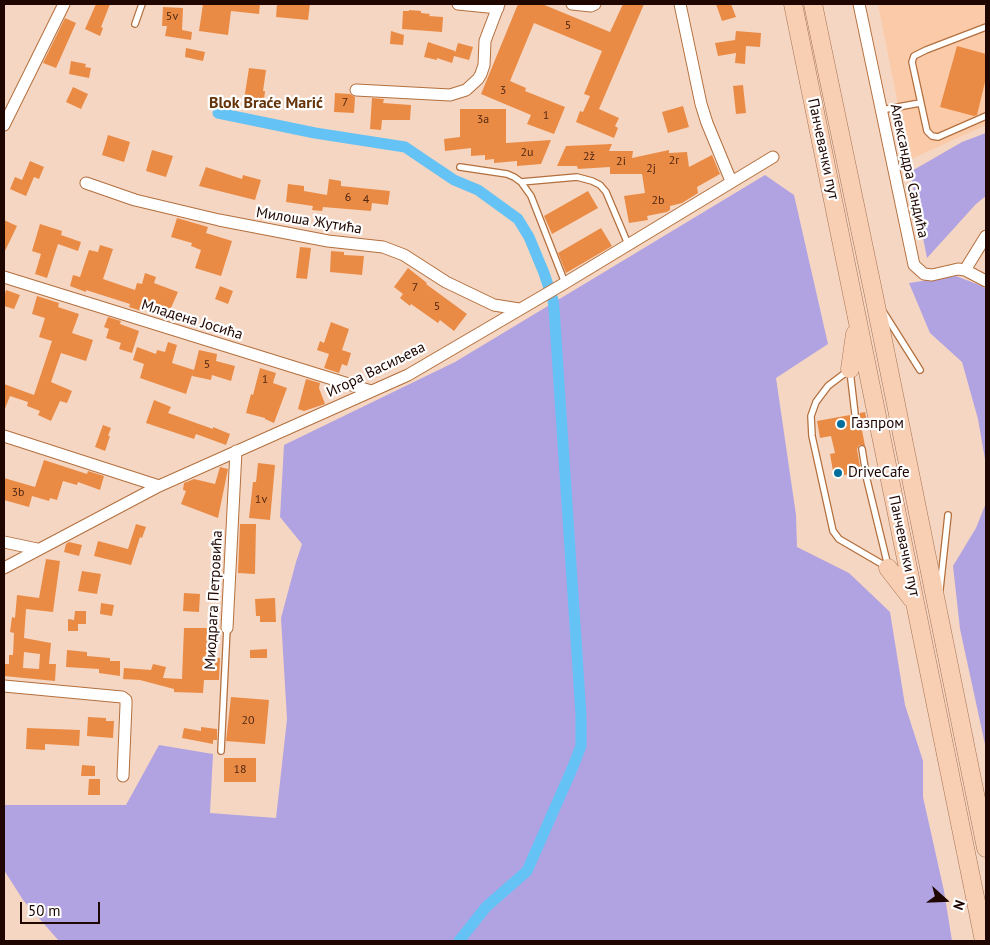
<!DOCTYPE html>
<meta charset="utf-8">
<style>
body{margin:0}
#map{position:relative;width:990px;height:945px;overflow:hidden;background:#f5d6c2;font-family:"PT Sans",sans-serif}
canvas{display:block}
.frame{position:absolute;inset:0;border:5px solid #1f0600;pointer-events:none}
.north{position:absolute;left:920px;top:875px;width:50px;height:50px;-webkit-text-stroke:4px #fefefe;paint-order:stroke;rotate:110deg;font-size:14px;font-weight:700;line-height:20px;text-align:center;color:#1f0600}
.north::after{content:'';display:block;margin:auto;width:18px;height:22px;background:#1f0600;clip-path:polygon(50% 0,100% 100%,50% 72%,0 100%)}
.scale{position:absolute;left:20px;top:902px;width:80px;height:22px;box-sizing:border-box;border:2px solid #1f0600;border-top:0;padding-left:6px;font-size:15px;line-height:18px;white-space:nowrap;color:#1f0600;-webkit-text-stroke:4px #fefefe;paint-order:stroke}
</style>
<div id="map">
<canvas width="990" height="945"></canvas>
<div class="frame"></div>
<div class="north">N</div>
<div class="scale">50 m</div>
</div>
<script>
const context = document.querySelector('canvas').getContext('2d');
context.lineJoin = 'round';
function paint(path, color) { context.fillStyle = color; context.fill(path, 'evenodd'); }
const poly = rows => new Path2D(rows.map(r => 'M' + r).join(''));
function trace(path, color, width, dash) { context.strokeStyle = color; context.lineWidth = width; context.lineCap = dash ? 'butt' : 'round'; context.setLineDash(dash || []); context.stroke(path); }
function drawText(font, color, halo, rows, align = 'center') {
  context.font = font + ' "PT Sans",sans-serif'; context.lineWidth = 4.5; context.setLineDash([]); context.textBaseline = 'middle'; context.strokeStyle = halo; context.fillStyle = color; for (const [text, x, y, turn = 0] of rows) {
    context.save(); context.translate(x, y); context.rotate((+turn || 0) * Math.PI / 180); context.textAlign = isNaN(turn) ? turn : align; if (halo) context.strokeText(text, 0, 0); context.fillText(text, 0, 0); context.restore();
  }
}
const built = poly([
 [878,4,986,4,986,125,909,160]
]);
const green = poly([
 [986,133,986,196,976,204,927,258,910,172,962,142],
 [765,175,794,195,828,344,776,378,796,515,797,547,849,573,890,612,905,705,923,761,923,797,944,891,952,941,59,941,23,900,4,870,4,805,126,805,159,745,213,754,210,813,276,818,287,719,281,618,296,562,302,544,280,517,284,445,455,362],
 [956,276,982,286,986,289,986,465,978,419,962,362,930,333,909,283],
 [986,503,986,749,960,629,953,566,976,528]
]);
const canal = poly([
 [218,113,315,133,405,147,454,180,478,190,518,219,529,237,544,273,553,300,554,308,581,715,581,746,572,769,527,871,486,907,459,941]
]);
const building = poly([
 [96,4,110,4,101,27,103,28,100,36,85,29],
 [203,4,260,4,259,14,231,11,228,35,199,31],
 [277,4,310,4,308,20,276,17],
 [518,4,542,4,610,32,623,4,644,4,599,109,619,118,615,126,618,128,614,138,576,122,580,111,583,112,590,96,584,94,602,51,534,23,510,81,526,88,525,91,565,107,554,134,527,124,531,115,481,94],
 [716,4,731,4,736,17,722,21],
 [163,7,183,8,182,30,192,32,191,40,165,36,167,26,162,26],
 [409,10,421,11,421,13,430,14,429,16,443,17,442,32,402,29,403,11,409,11],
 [65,18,76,23,56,68,43,63],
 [391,31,404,35,403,45,390,44],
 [736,31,761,33,760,47,746,46,745,64,735,63,736,53,718,56,715,43,735,40],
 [428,42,455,51,455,53,458,43,473,47,469,60,454,56,452,63,437,58,437,60,424,57],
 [957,46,986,54,986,78,977,115,974,116,940,107],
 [186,48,205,52,203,61,185,57],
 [71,61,86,64,85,67,91,68,89,78,69,74],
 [249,68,266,70,263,91,265,91,264,100,269,100,268,109,243,106],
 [743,85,746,113,736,114,733,86],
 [73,87,88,94,81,109,66,102],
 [335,93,350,94,355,97,354,113,334,112],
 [372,98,384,99,383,103,411,105,410,120,382,120,381,130,370,129],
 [683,106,689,127,668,133,662,112],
 [460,109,506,109,506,143,551,140,541,164,517,166,517,161,494,163,494,159,485,160,485,155,471,156,471,148,445,151,444,139,460,137],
 [108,135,130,142,124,162,102,155],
 [612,144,609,151,633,151,632,158,669,150,669,153,687,152,689,167,712,155,720,174,697,187,698,193,682,203,670,206,670,210,667,212,647,216,648,220,629,223,624,196,645,193,642,174,610,174,610,167,578,169,577,166,557,166,566,146],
 [152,150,173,156,166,177,146,171],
 [30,161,44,167,39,179,34,177,26,196,10,189,15,177,22,180],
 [206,167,242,179,243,175,261,180,255,200,199,186],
 [329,179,341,181,341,186,390,191,388,205,372,203,371,211,323,207,322,211,312,210,313,206,286,202,288,184,304,186,304,191,327,195],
 [588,191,598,208,552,234,544,216],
 [177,218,208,227,206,233,232,241,221,276,195,268,201,250,191,246,192,243,171,237],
 [4,220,17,226,4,253],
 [40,224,62,231,61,235,81,242,78,251,58,244,47,278,35,274,41,254,32,251],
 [601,228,612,246,566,273,558,253],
 [100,245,113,249,103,279,135,290,137,283,142,284,145,273,156,277,154,283,178,292,167,317,145,309,144,312,129,307,130,304,86,290,86,292,70,286,73,275,80,277,89,250,98,252],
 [300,247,311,248,307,279,296,278],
 [331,251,344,252,344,255,364,256,362,275,330,272],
 [408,268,427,283,426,284,467,314,454,331,440,320,438,323,411,304,410,306,400,298,403,294,394,287],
 [220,286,233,291,228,304,215,299],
 [6,290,20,295,14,309,4,306,4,297],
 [37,296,59,303,58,307,79,314,72,333,93,340,86,361,61,353,51,382,72,391,67,403,60,401,51,421,38,415,40,411,27,406,28,402,10,396,4,411,4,384,34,395,52,341,39,337,45,318,32,314],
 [108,317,121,321,120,324,139,331,132,353,119,349,121,343,106,338,109,329,104,327],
 [331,322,349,329,342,350,351,353,347,366,342,364,339,373,324,368,329,354,317,350,320,341,324,343],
 [168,342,177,345,172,363,194,370,199,350,217,354,216,361,235,366,231,381,212,375,211,380,192,376,193,372,186,394,140,378,144,364,133,360,137,347,156,354,157,350,165,352],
 [260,368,276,373,273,383,287,388,274,423,265,419,265,418,246,413,251,394,253,395],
 [306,379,320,383,319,388,325,404,304,411,298,409],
 [154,400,171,407,168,413,213,429,213,427,230,434,226,445,196,434,194,439,146,423],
 [865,412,869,429,862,430,865,446,859,445,857,449,861,472,834,477,830,454,835,453,831,436,820,438,817,421,850,415,853,418,856,419,859,416,860,413],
 [103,425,111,428,108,436,110,436,105,451,95,447],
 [44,460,87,474,88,471,104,476,100,490,78,482,77,485,63,481,57,500,50,498,49,501,32,496,29,507,4,500,4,478,35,487],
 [258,463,275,465,270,520,249,518,253,482,256,482],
 [220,467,228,469,218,518,181,504,186,491,183,490,184,483,194,479,215,484],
 [136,524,146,527,142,538,140,537,131,565,94,556,98,541,128,549],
 [240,524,256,524,255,574,238,573],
 [69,542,82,545,79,556,64,552,66,544],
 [46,559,60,561,53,612,26,609,24,638,51,643,49,664,56,664,55,681,4,676,4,664,9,664,9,655,13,655,14,633,10,632,12,617,15,618,17,595,39,598],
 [24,652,40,654,39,669,23,668],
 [82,571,101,574,97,594,78,591],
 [184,593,200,594,199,612,183,611],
 [275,598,276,622,260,622,260,616,256,616,255,599],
 [101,603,114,605,112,616,100,614],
 [75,611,86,611,86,624,78,624,78,631,68,631,68,619,74,620],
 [184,628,208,628,207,657,220,658,219,680,204,680,203,693,174,692,174,689,140,680,123,679,124,668,151,670,153,664,166,667,163,678,182,679],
 [267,649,267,658,250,658,250,650],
 [67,650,87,652,87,656,110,658,110,661,120,661,120,676,99,673,99,669,66,667],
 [231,697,269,700,265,744,226,741],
 [88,717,106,718,106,721,114,721,113,738,87,736],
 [201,727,217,729,217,740,213,740,213,744,182,738,184,728,201,731],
 [27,728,80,730,79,746,45,744,45,750,26,749],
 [224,758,256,758,256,782,224,782],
 [82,765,95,766,95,776,81,776],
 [89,779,100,779,100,795,88,795]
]);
const service = poly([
 [135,24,142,4],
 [986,27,926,50,914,56,912,62,927,131,932,136,938,137,986,116],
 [881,110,920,103],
 [460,167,507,174,514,177,521,182,577,177,592,181,600,185,606,192,628,244],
 [521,182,531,196,565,283],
 [884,313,920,370],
 [849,370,828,386,816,402,811,416,812,436,833,531,839,539,887,567],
 [850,371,855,414],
 [862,449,867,480,888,566],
 [940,589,948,515],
 [221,751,227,628]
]);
const minor = poly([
 [458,4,498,8],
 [572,4,591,6,595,4],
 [680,4,701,104,707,123,731,181],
 [859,4,914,265,924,274,932,275,958,269,965,270,986,281],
 [356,90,450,95,466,90,478,79,481,74,484,65,485,41,499,4],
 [4,125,64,4],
 [86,183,135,200,219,220,328,241,383,247,404,255,446,282,494,305,519,309],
 [965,270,986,236],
 [4,277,371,391],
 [4,436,159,486],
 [4,542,37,549],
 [4,568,159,486,408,375,565,283,773,157],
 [227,628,236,451],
 [4,686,122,697,126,700,126,705,123,776]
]);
const primary = poly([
 [793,4,984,941],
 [813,4,874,296,986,848],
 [850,369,855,334],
 [888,568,912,599]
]);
const markers = [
 [841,424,5,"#006e9a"],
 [838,473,5,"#006e9a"]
];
const numberNames = [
 ["5v",172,17],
 ["5",568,26],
 ["3",503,91],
 ["7",345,103],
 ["1",546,116],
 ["3a",483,120],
 ["2u",527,153],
 ["2ž",589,157],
 ["2r",674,161],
 ["2i",621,162],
 ["2j",651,169],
 ["6",348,198],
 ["4",366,200],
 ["2b",658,201],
 ["7",415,288],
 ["5",437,307],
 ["5",207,365],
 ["1",265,380],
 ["3b",18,493],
 ["1v",261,500],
 ["20",248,721],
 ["18",240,770]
];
const streetNames = [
 ["Панчевачки пут",823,149,78],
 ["Александра Сандића",909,171,78],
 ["Милоша Жутића",309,221,9],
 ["Младена Јосића",192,320,17],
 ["Игора Васиљева",376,370,-26],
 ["Панчевачки пут",904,546,78],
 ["Миодрага Петровића",214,600,-87]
];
const poiNames = [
 ["Газпром",851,424],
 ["DriveCafe",848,473]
];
const neighbourhoodNames = [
 ["Blok Braće Marić",266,103]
];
paint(built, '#fbcaa9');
paint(green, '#b1a3e2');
trace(canal, '#65c2f5', 11);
paint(building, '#ea8b45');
trace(service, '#b36f3d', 8);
trace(minor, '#b36f3d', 13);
trace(primary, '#a97454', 19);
trace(service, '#fff', 5.5);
trace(minor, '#fff', 11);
trace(primary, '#f8cfb3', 18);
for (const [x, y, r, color] of markers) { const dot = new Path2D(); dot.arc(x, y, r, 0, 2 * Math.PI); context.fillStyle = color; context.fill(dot); trace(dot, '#fefefe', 2); }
drawText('12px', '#522711', null, numberNames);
drawText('15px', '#1f0600', '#fefefe', streetNames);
drawText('15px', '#1f0600', '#fefefe', poiNames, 'left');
drawText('bold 16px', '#65340b', '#fefefe', neighbourhoodNames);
</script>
